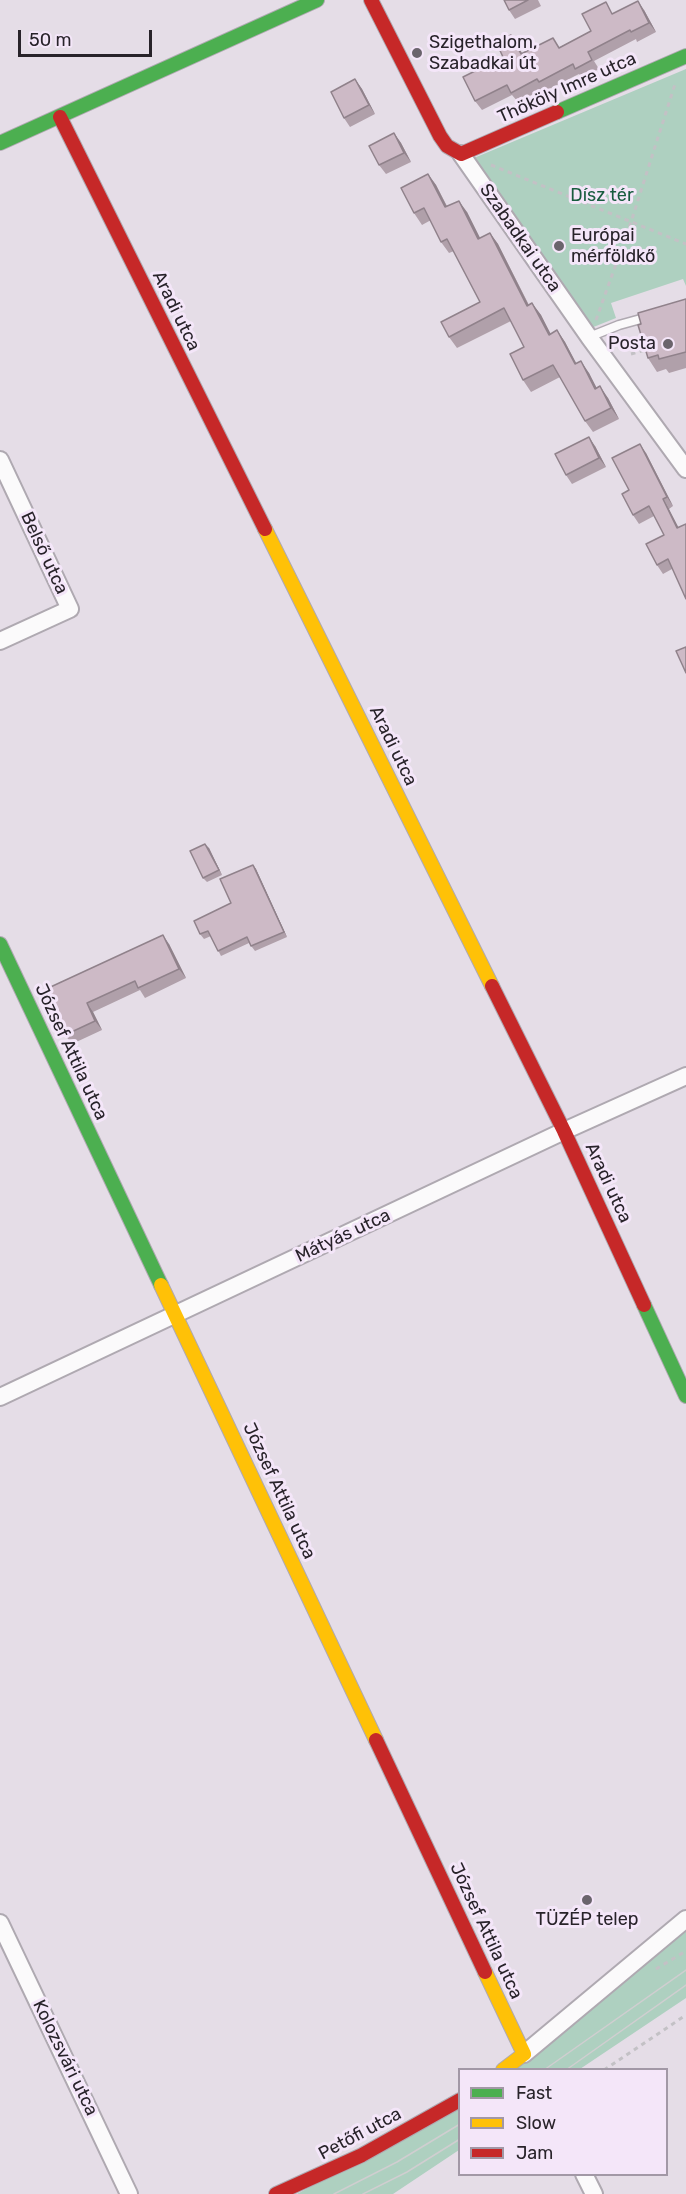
<!DOCTYPE html>
<meta charset="utf-8">
<style>
body{margin:0}
#map{position:relative;width:686px;height:2194px;overflow:hidden;background:#e5dde7;font-family:Rubik,sans-serif}
canvas{display:block}
.legend{position:absolute;left:458px;top:2068px;width:210px;height:108px;box-sizing:border-box;background:#f4e6f9;border:2px solid #a298a6;margin:0;padding:8px 10px;list-style:none;font-size:18px;color:#28232a}
.legend li{display:flex;align-items:center;gap:12px;height:30px}
.legend b{width:30px;border:2px solid #a298a6}
.scale{position:absolute;left:18px;top:30px;width:134px;height:27px;box-sizing:border-box;border:3px solid #28232a;border-top:0;padding-left:8px;font-size:18px;line-height:21px;white-space:nowrap;color:#28232a;-webkit-text-stroke:4px #f4e6f9;paint-order:stroke}
</style>
<div id="map">
<canvas width="686" height="2194"></canvas>
<ul class="legend">
<li><b style="height:8px;background:#4caf50"></b>Fast</li>
<li><b style="height:8px;background:#ffc107"></b>Slow</li>
<li><b style="height:8px;background:#c62828"></b>Jam</li>
</ul>
<div class="scale">50 m</div>
</div>
<script>
const context = document.querySelector('canvas').getContext('2d');
context.lineJoin = 'round';
function paint(path, color) { context.fillStyle = color; context.fill(path, 'evenodd'); }
const poly = rows => new Path2D(rows.map(r => 'M' + r).join(''));
function trace(path, color, width, dash) { context.strokeStyle = color; context.lineWidth = width; context.lineCap = dash ? 'butt' : 'round'; context.setLineDash(dash || []); context.stroke(path); }
function drawText(font, color, halo, rows, align = 'center') {
  context.font = font + ' Rubik,sans-serif'; context.lineWidth = 6; context.setLineDash([]); context.textBaseline = 'middle'; context.strokeStyle = halo; context.fillStyle = color; for (const [text, x, y, turn = 0] of rows) {
    context.save(); context.translate(x, y); context.rotate((+turn || 0) * Math.PI / 180); context.textAlign = isNaN(turn) ? turn : align; if (halo) context.strokeText(text, 0, 0); context.fillText(text, 0, 0); context.restore();
  }
}
const green = poly([
 [686,69,686,286,683,279,611,303,616,318,591,328,474,158],
 [686,1930,686,1998,580,2069,514,2070,544,2048],
 [459,2107,459,2150,393,2194,297,2194]
]);
const path = poly([
 [491,165,686,244],
 [596,320,631,222,676,81],
 [631,354,649,349],
 [656,1969,686,1951],
 [604,2070,686,2015]
]);
const lane = poly([
 [589,337,619,325,648,317]
]);
const street = poly([
 [461,154,589,337,686,469],
 [0,460,70,609,0,641],
 [0,1397,564,1131,686,1076],
 [0,1923,129,2194],
 [524,2054,686,1919],
 [584,2174,594,2194]
]);
const fast = poly([
 [557,112,686,56],
 [0,143,317,0],
 [0,944,161,1285],
 [644,1305,686,1396]
]);
const slow = poly([
 [265,529,492,986],
 [161,1285,376,1740],
 [485,1972,524,2054,503,2070]
]);
const jam = poly([
 [371,0,440,136,447,146,461,154,557,112],
 [60,117,265,529],
 [492,986,564,1131,644,1305],
 [376,1740,485,1972],
 [276,2194,362,2155,460,2100]
]);
const tram = poly([
 [544,2070,686,1970],
 [566,2070,686,1985],
 [334,2194,397,2162,460,2124],
 [363,2194,407,2172,460,2139]
]);
const wall = poly([
 [504,0,538,0,541,6,515,19,509,10],
 [644,10,656,32,637,42,636,39,594,61,599,69,582,78,579,74,545,91,543,89,518,102,512,95,482,110,475,101,503,57,517,44,522,53,560,47,591,31,613,13],
 [355,79,362,89,375,114,350,127,344,118],
 [394,133,401,143,411,162,386,174,379,165],
 [428,174,436,185,447,206,467,212,480,238,490,233,498,244,529,305,532,303,541,315,550,334,557,330,565,342,576,363,589,373,596,388,608,398,619,419,593,432,585,421,560,377,531,392,523,380,524,347,511,321,457,348,449,337,480,302,454,251,449,253,441,242,431,220,422,225,414,213],
 [686,299,686,368,669,373,666,369,657,372,648,358],
 [595,446,606,467,572,484,566,475],
 [646,453,673,506,669,509,672,569,663,574,657,565,664,535,654,516,639,524,633,515,629,490],
 [209,848,222,875,207,882,203,878],
 [253,865,256,869,287,937,255,951,249,943,221,956,211,936,204,939,200,934,231,903],
 [169,944,186,978,145,998,140,990,93,1012,102,1030,72,1044,65,1035,44,990]
]);
const shadedWall = poly([
 [638,1,644,10,656,32,649,23],
 [511,35,517,44,527,63,521,54],
 [355,79,362,89,375,114,369,105],
 [394,133,401,143,411,162,404,153],
 [428,174,436,185,453,219,445,207],
 [459,201,467,212,486,250,478,239],
 [490,233,498,244,535,318,527,306],
 [532,303,541,315,557,346,549,335],
 [557,330,565,342,583,376,575,364],
 [581,361,589,373,603,400,595,389],
 [600,386,608,398,619,419,611,408],
 [589,437,595,446,606,467,599,458],
 [640,444,646,453,673,506,667,497],
 [663,499,669,509,684,538,677,528],
 [205,844,209,848,222,875,219,870],
 [253,865,256,869,287,937,284,932],
 [163,935,169,944,186,978,179,969],
 [87,1003,93,1012,102,1030,95,1021]
]);
const building = poly([
 [504,0,528,0,509,10,504,0],
 [638,1,649,23,631,32,630,30,588,52,592,60,575,69,573,64,539,82,537,79,511,93,507,85,475,101,463,77,503,57,496,42,511,35,521,54,553,38,559,48,591,31,582,14,606,2,612,14,638,1],
 [355,79,369,105,344,118,331,92,355,79],
 [394,133,404,153,379,165,369,146,394,133],
 [428,174,445,207,459,201,478,239,490,233,527,306,532,303,549,335,557,330,575,364,581,361,595,389,600,386,611,408,585,421,553,365,523,380,510,354,524,347,504,308,449,337,441,322,480,302,447,239,441,242,424,208,414,213,401,188,428,174],
 [686,299,686,352,659,359,658,355,648,358,638,325,641,324,638,313,686,299],
 [589,437,599,458,566,475,555,454,589,437],
 [640,444,667,497,663,499,677,528,686,524,686,599,668,559,657,565,646,544,664,535,649,506,633,515,622,494,629,490,612,458,640,444],
 [686,647,686,673,676,651,686,647],
 [205,844,219,870,203,878,190,851,205,844],
 [253,865,284,932,251,946,247,937,218,951,208,931,200,934,194,921,231,903,220,879,253,865],
 [163,935,179,969,138,988,135,981,87,1003,95,1021,65,1035,44,990,163,935]
]);
const markers = [
 [417,53,6,"#6a646c"],
 [559,246,6,"#6a646c"],
 [668,344,6,"#6a646c"],
 [587,1900,6,"#6a646c"]
];
const poiNames = [
 ["Szigethalom,",429,43],
 ["Szabadkai út",429,64],
 ["Európai",571,236],
 ["mérföldkő",571,257],
 ["Posta",656,344,"right"],
 ["TÜZÉP telep",587,1920,"center"]
];
const streetNames = [
 ["Thököly Imre utca",567,88,-24],
 ["Szabadkai utca",520,238,55],
 ["Aradi utca",176,311,64],
 ["Belső utca",44,553,65],
 ["Aradi utca",393,746,64],
 ["József Attila utca",71,1052,65],
 ["Aradi utca",608,1183,65],
 ["Mátyás utca",343,1236,-25],
 ["József Attila utca",279,1491,65],
 ["József Attila utca",486,1931,65],
 ["Kolozsvári utca",65,2058,64],
 ["Petőfi utca",360,2134,-28]
];
const parkNames = [
 ["Dísz tér",602,196]
];
paint(green, '#aed0c0');
trace(lane, '#afa9b1', 11);
trace(street, '#afa9b1', 20);
trace(fast, '#afa9b1', 16);
trace(slow, '#afa9b1', 16);
trace(jam, '#afa9b1', 16);
trace(path, '#c3c1c5', 3, [4.5, 4.5]);
trace(lane, '#fbfafb', 8);
trace(street, '#fbfafb', 16);
trace(fast, '#4caf50', 14);
trace(slow, '#ffc107', 14);
trace(jam, '#c62828', 14);
trace(tram, '#d0ced0', 1.5);
paint(wall, '#b0a0aa');
paint(shadedWall, '#90828b');
paint(building, '#cdbac6');
trace(building, '#90828b', 1.5);
for (const [x, y, r, color] of markers) { const dot = new Path2D(); dot.arc(x, y, r, 0, 2 * Math.PI); context.fillStyle = color; context.fill(dot); trace(dot, '#f4e6f9', 2); }
drawText('18px', '#28232a', '#f4e6f9', poiNames, 'left');
drawText('18px', '#28232a', '#f4e6f9', streetNames);
drawText('18px', '#185c3f', '#f4e6f9', parkNames);
</script>
